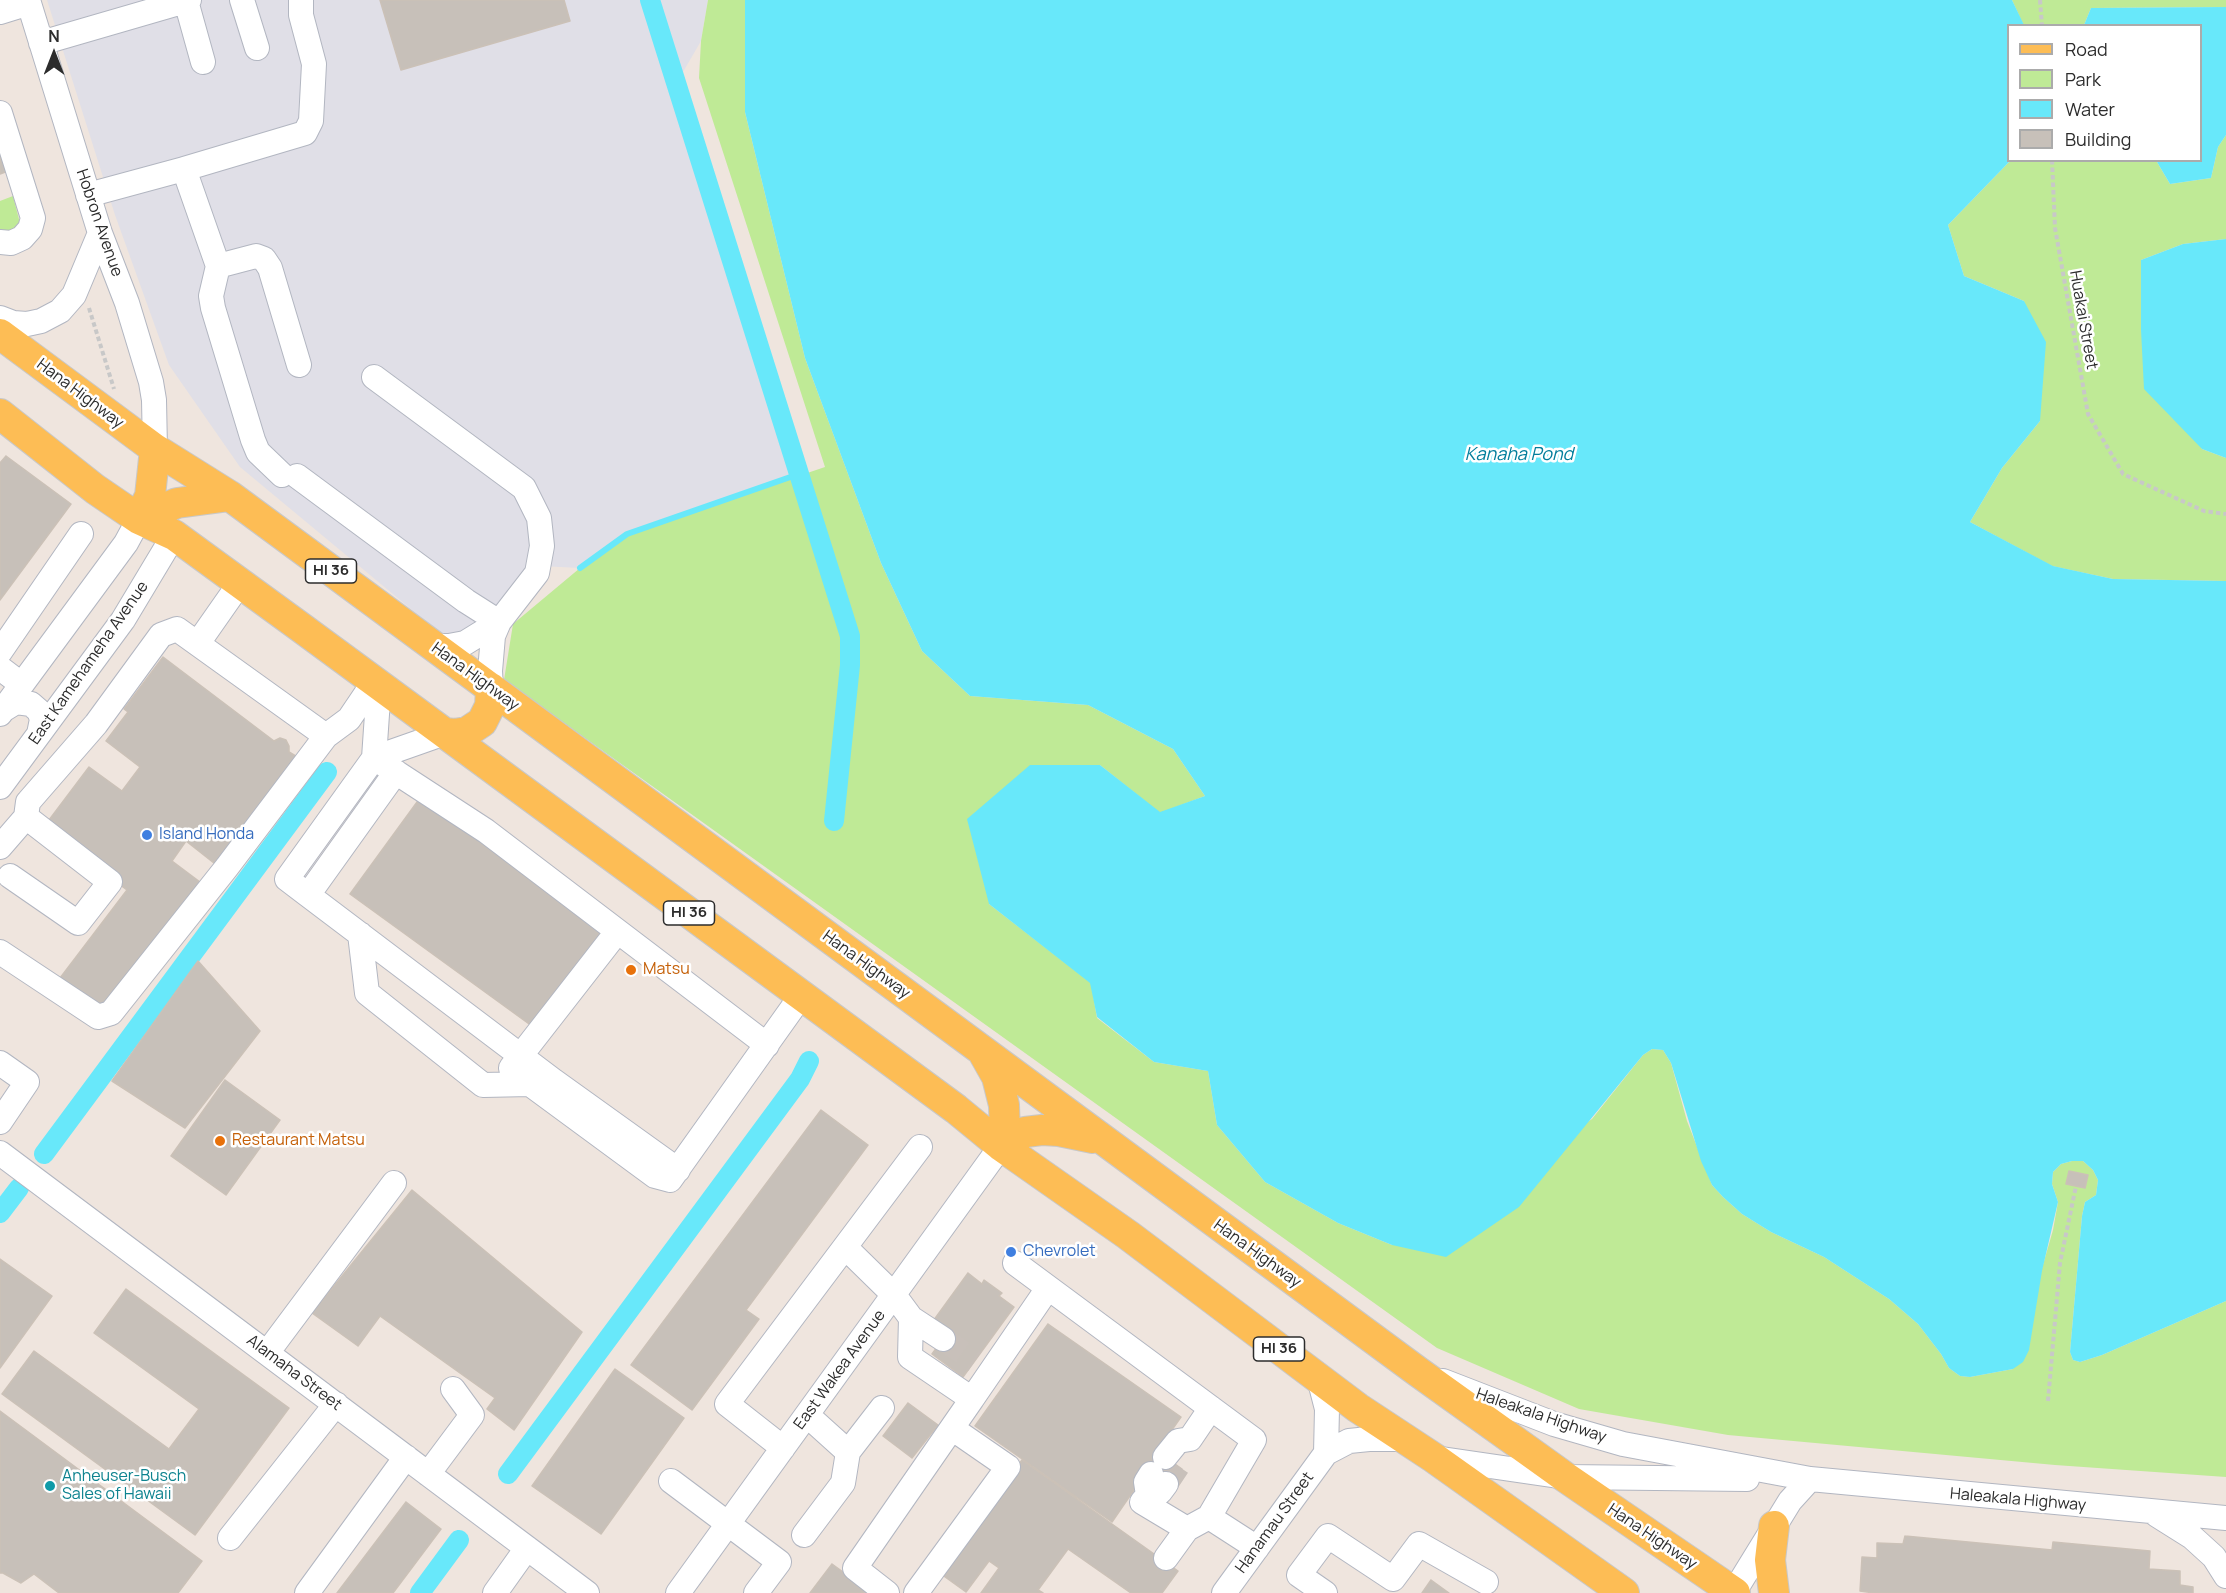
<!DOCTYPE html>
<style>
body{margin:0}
#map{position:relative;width:2226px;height:1593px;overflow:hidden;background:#efe5de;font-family:Manrope,sans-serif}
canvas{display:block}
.legend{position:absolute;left:2007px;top:24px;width:195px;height:138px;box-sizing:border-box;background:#fff;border:2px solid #ababab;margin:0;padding:8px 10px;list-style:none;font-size:18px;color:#2c2c2c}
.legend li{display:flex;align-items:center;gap:12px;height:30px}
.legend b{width:30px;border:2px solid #ababab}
.north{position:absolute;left:24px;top:24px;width:60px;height:60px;-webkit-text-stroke:4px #fff;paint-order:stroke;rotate:0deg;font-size:16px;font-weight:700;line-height:24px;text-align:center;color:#2c2c2c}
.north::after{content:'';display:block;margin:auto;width:21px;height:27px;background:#2c2c2c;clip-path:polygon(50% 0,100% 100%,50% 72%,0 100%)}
</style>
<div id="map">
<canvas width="2226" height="1593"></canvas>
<ul class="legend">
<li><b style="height:8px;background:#fdbd55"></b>Road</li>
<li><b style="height:16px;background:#bfea96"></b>Park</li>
<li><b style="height:16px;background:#68e8fa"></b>Water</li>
<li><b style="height:16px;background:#c7c0b9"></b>Building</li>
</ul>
<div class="north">N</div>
</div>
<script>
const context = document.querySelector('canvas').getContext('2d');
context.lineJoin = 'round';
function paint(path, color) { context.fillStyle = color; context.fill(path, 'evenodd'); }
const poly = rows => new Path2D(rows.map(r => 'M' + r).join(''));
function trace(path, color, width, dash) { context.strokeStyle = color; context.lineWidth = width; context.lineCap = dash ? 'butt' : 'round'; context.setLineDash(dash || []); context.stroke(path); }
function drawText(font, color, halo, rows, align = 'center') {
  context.font = font + ' Manrope,sans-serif'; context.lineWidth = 5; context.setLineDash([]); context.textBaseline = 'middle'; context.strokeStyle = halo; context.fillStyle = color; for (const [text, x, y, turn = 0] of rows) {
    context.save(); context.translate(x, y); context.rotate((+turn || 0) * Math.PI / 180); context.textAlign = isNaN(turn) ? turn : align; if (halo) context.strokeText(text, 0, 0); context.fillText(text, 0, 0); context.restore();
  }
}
const industrial = poly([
 [47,0,708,0,701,41,676,84,799,474,627,534,580,568,540,566,473,631,441,634,240,467,169,365,115,215]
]);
const green = poly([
 [708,0,745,0,745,112,805,358,881,563,922,651,970,696,1088,705,1173,749,1205,796,1160,813,1100,765,989,904,1091,983,1097,1018,1154,1062,1208,1071,1217,1125,1265,1182,1338,1223,1392,1245,1592,1119,1643,1055,1652,1049,1663,1050,1671,1063,1687,1121,1712,1185,1723,1197,1742,1214,1771,1232,1824,1257,1889,1299,1918,1324,1941,1354,1949,1368,1960,1376,1970,1377,2013,1369,2053,1230,2058,1202,2052,1184,2053,1172,2061,1164,2072,1161,2083,1161,2093,1170,2098,1180,2096,1195,2085,1202,2082,1216,2070,1352,2073,1360,2080,1362,2102,1355,2226,1301,2226,1477,2055,1465,1728,1435,1579,1409,1437,1348,504,680,513,624,580,568,627,534,825,467,699,78,701,41],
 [2012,0,2226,0,2226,7,2091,8,2084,25,2024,26],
 [2226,135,2226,239,2183,244,2141,260,2141,330,2202,449,2226,458,2226,581,2113,579,2052,566,1970,522,2002,468,2040,421,2024,301,1964,276,1948,225,2010,161,2157,162,2170,184,2211,178,2218,147],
 [13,196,20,223,15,231,3,231,0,229,0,201]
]);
const water = poly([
 [745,0,2012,0,2024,25,2008,26,2010,161,1948,225,1964,276,2024,301,2046,342,2040,421,2002,468,1970,522,2053,566,2113,579,2226,581,2226,1301,2102,1355,2080,1362,2073,1360,2070,1352,2082,1216,2085,1202,2096,1195,2098,1180,2093,1170,2083,1161,2072,1161,2061,1164,2053,1172,2052,1184,2058,1202,2042,1271,2029,1350,2023,1362,2013,1369,1970,1377,1960,1376,1949,1368,1941,1354,1918,1324,1889,1299,1824,1257,1771,1232,1742,1214,1723,1197,1712,1185,1701,1161,1671,1063,1663,1050,1652,1049,1643,1055,1519,1207,1446,1257,1392,1245,1338,1223,1265,1182,1217,1125,1208,1071,1154,1062,1097,1017,1090,983,989,904,967,819,1030,765,1100,765,1160,812,1205,796,1173,749,1088,705,970,696,922,651,881,563,805,358,745,112],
 [2226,7,2226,135,2218,147,2211,178,2170,184,2157,162,2120,161,2200,160,2200,26,2084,25,2091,8],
 [2226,239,2226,458,2202,449,2144,389,2141,330,2141,260,2183,244]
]);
const stream = poly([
 [580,568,627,534,799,474]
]);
const canal = poly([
 [650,0,850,636,850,665,834,821],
 [44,1154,327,772],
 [0,1213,19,1188],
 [508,1474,800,1079,809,1061],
 [420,1593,459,1540]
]);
const building = poly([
 [380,0,564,0,570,21,401,70,380,0],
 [0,123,8,171,0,174,0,123],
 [6,456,71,504,0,600,0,463,6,456],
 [163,657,274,741,280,738,286,740,289,746,289,752,299,758,219,867,186,841,172,861,200,882,103,1009,57,982,127,890,43,828,89,767,122,791,140,767,106,741,128,712,124,709,163,657],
 [420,798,606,933,536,1029,350,894,420,798],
 [198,961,260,1031,185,1128,112,1081,198,961],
 [225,1080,280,1120,226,1195,171,1156,225,1080],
 [821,1110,868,1145,746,1310,759,1319,692,1410,631,1365,821,1110],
 [2069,1171,2088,1175,2085,1188,2066,1184,2069,1171],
 [412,1190,582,1332,514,1430,487,1409,495,1398,380,1316,358,1346,312,1313,412,1190],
 [0,1259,52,1296,0,1368,0,1259],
 [968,1273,982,1284,984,1280,1002,1293,999,1296,1014,1307,963,1377,932,1354,946,1335,931,1324,968,1273],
 [126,1289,289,1408,195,1535,2,1394,34,1351,169,1449,199,1409,94,1333,126,1289],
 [1048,1324,1181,1417,1157,1451,1182,1469,1170,1487,1147,1471,1112,1522,975,1426,1048,1324],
 [615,1369,684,1418,601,1534,532,1486,615,1369],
 [908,1403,938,1425,912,1458,883,1436,908,1403],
 [0,1411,202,1561,178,1593,59,1593,34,1574,21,1583,3,1573,0,1573,0,1411],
 [1022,1460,1178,1571,1162,1593,1131,1593,1068,1549,1038,1590,1043,1593,981,1593,999,1568,989,1561,966,1592,941,1574,1022,1460],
 [406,1502,441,1529,393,1593,337,1593,406,1502],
 [1905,1536,2052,1550,2053,1542,2150,1551,2149,1569,2180,1571,2180,1585,2193,1587,2193,1593,1874,1593,1860,1591,1862,1557,1877,1558,1877,1543,1903,1544,1905,1536],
 [832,1564,872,1593,810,1593,832,1564],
 [1431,1580,1449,1593,1422,1593,1431,1580]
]);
const minorTunnel = poly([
 [943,1339,975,1361],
 [1166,1484,1178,1466]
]);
const path = poly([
 [2040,0,2042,26],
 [2052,160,2055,228,2088,414,2123,474,2204,511,2226,514],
 [89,308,114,389],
 [2048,1401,2060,1263,2076,1186]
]);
const minor = poly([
 [28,0,100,233,127,303,151,382,154,400,155,449],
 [242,0,257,48],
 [186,1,203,62],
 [0,12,29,3],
 [41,43,189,0],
 [0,113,33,218,30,229,22,238,11,243,0,242],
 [88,195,184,169],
 [218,266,256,256,264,259,270,268,299,365],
 [0,318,13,323,27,324,41,321,60,311,74,295,100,233],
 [374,377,524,488,539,518,542,546,537,573,499,622,493,636,490,671,491,688],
 [282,475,258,452,253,440,213,308,211,296,218,266,184,169,305,133,311,121,314,64,301,15,301,0],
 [297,476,466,601,499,622],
 [198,643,240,583],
 [433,646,449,646,465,643,499,622],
 [0,652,81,534],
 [0,668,21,684],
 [379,685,374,758,287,879,308,895,396,772],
 [3,710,16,702,31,704,39,711,42,719,39,734],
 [0,714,126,543,139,519],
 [374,758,486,831,767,1045],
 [374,758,445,733],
 [0,787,123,620,174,535],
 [29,801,96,724,161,635,177,629,326,736,349,719,374,682],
 [0,847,26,817,28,802],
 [10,876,78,923,110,882,26,817],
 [308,895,554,1081,678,1170],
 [360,934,367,993,483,1085,530,1084,655,1176,670,1180,801,996],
 [0,952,98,1017,111,1013,227,867,326,736],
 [0,1063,27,1082,0,1122],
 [511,1068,617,932],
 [0,1153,587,1593],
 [845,1247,894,1295,911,1318,910,1357,972,1399,1048,1288],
 [1015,1263,1254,1440,1209,1517,1257,1548],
 [911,1318,943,1339],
 [267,1353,394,1183],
 [1319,1378,1327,1409,1326,1453],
 [1443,1381,1554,1424,1623,1444,1810,1479,2226,1518],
 [807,1415,848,1452,882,1408],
 [783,1448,727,1404,920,1147],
 [1165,1457,1178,1441,1190,1439,1211,1408],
 [1435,1458,1565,1477,1747,1479],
 [428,1474,472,1415,453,1389],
 [1151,1474,1146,1482,1148,1495,1160,1492,1166,1484],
 [671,1481,779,1562,756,1593],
 [1148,1495,1142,1502,1187,1529,1209,1517],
 [2157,1515,2192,1537,2214,1557,2226,1576],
 [804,1535,843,1483,848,1452],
 [230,1538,336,1404],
 [1166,1558,1187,1529],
 [1734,1592,1790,1501,1810,1479],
 [307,1593,406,1457],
 [495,1593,527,1548],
 [678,1593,1001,1146],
 [887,1593,855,1568,972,1399],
 [916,1593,1008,1467,953,1429],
 [1224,1593,1326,1453,1349,1441,1369,1439,1405,1439],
 [1325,1593,1299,1575,1328,1536,1393,1579,1419,1544,1486,1582]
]);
const major = poly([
 [0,334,155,449,230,496,1417,1371,1565,1477,1735,1593],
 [0,414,95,489,139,519,174,535,303,629,956,1109,1001,1146,1128,1235,1358,1408,1434,1458,1624,1593],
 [139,519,177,503,230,496],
 [139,519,150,496,155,449],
 [445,733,454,734,467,732,482,722,490,706,491,688],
 [984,1054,997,1077,1004,1105,1005,1134,1001,1146],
 [1001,1146,1025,1132,1042,1130,1059,1131,1093,1138],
 [1774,1593,1770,1560,1774,1526]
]);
const markers = [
 [147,835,6,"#3f7fe0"],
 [631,970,6,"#e8710a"],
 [220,1141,6,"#e8710a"],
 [1011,1252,6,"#3f7fe0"],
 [50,1486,6,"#0f9aa8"]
];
const shields = [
 [331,571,51],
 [689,913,51],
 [1279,1349,51]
];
const shieldNames = [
 ["HI 36",331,571],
 ["HI 36",689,913],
 ["HI 36",1279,1349]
];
const streetNames = [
 ["Hobron Avenue",99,223,71],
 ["Huakai Street",2083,320,80],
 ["Hana Highway",80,394,37],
 ["East Kamehameha Avenue",89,663,-55],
 ["Hana Highway",475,677,36],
 ["Hana Highway",866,965,36],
 ["Hana Highway",1257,1254,36],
 ["East Wakea Avenue",840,1370,-54],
 ["Alamaha Street",294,1373,37],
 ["Haleakala Highway",1541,1416,19],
 ["Haleakala Highway",2018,1500,5],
 ["Hanamau Street",1275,1523,-54],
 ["Hana Highway",1652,1537,34]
];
const shopNames = [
 ["Island Honda",159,835],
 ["Chevrolet",1023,1252]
];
const foodNames = [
 ["Matsu",643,970],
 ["Restaurant Matsu",232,1141]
];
const cultureNames = [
 ["Anheuser-Busch",62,1477],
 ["Sales of Hawaii",62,1495]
];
const waterNames = [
 ["Kanaha Pond",1519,455]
];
paint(industrial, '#e0dfe7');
paint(green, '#bfea96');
paint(water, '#68e8fa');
trace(stream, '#68e8fa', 6);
trace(canal, '#68e8fa', 20);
paint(building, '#c7c0b9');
trace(building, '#cbc1b7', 1.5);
trace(minorTunnel, '#c8c0ba', 24, [24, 12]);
trace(minor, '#b2b6c1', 26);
trace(major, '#c8c8c8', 32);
trace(path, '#c8c8c8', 4, [4.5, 3]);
trace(minor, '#fff', 24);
trace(major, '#fdbd55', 30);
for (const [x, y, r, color] of markers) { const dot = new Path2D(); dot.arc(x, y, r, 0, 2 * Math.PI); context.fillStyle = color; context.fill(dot); trace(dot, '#fff', 2); }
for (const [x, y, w] of shields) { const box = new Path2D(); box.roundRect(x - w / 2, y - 12, w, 24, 4.5); context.fillStyle = '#fff'; context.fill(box); trace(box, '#2c2c2c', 1.5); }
drawText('bold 15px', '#2c2c2c', null, shieldNames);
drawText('16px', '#2c2c2c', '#fff', streetNames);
drawText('16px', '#366cbe', '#fff', shopNames, 'left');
drawText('16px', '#c56008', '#fff', foodNames, 'left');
drawText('16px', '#0d838f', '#fff', cultureNames, 'left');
drawText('italic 18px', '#037e9c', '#fff', waterNames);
</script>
